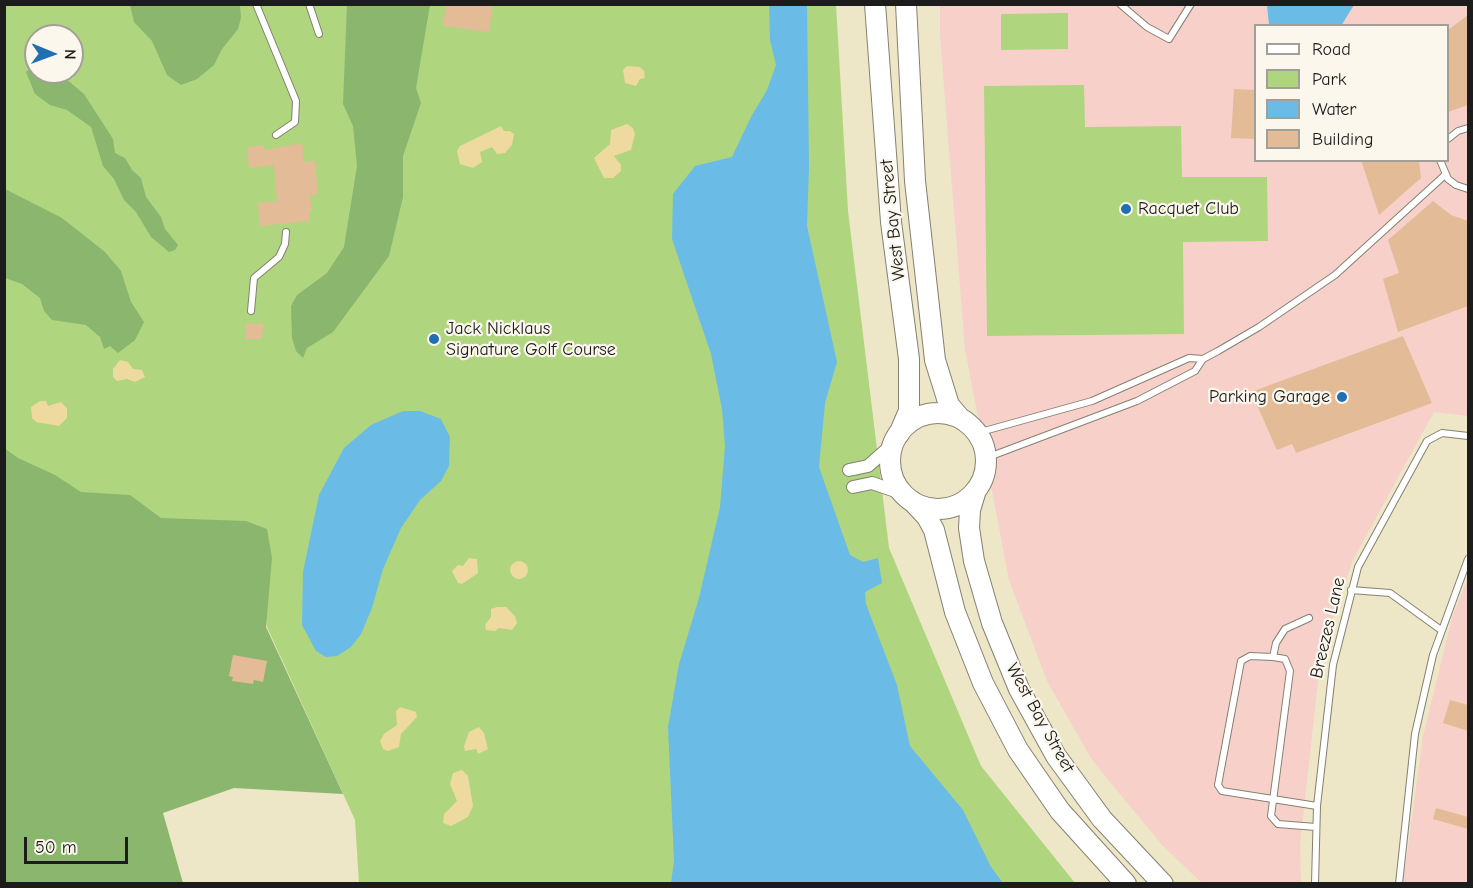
<!DOCTYPE html>
<style>
body{margin:0}
#map{position:relative;width:1473px;height:888px;overflow:hidden;background:#ede6c7;font-family:"Comic Neue",sans-serif}
canvas{display:block}
.frame{position:absolute;inset:0;border:6px solid #1c1c1c;pointer-events:none}
.legend{position:absolute;left:1254px;top:24px;width:195px;height:138px;box-sizing:border-box;background:#fbf7ec;border:2px solid #a29f99;margin:0;padding:8px 10px;list-style:none;font-size:18px;color:#1c1c1c}
.legend li{display:flex;align-items:center;gap:12px;height:30px}
.legend b{width:30px;border:2px solid #a29f99}
.north{position:absolute;left:24px;top:24px;width:60px;height:60px;box-sizing:border-box;background:#fbf7ec;border:2px solid #a29f99;border-radius:50%;rotate:91deg;font-size:16px;font-weight:700;line-height:24px;text-align:center;color:#1c1c1c}
.north::after{content:'';display:block;margin:auto;width:21px;height:27px;background:#1f6fb2;clip-path:polygon(50% 0,100% 100%,50% 72%,0 100%)}
.scale{position:absolute;left:24px;top:837px;width:104px;height:27px;box-sizing:border-box;border:3px solid #1c1c1c;border-top:0;padding-left:8px;font-size:18px;line-height:21px;white-space:nowrap;color:#1c1c1c;-webkit-text-stroke:4px #fbf7ec;paint-order:stroke}
</style>
<div id="map">
<canvas width="1473" height="888"></canvas>
<div class="frame"></div>
<ul class="legend">
<li><b style="height:8px;background:#fff"></b>Road</li>
<li><b style="height:16px;background:#afd57f"></b>Park</li>
<li><b style="height:16px;background:#6abce6"></b>Water</li>
<li><b style="height:16px;background:#e3bc97"></b>Building</li>
</ul>
<div class="north">N</div>
<div class="scale">50 m</div>
</div>
<script>
const context = document.querySelector('canvas').getContext('2d');
context.lineJoin = 'round';
function paint(path, color) { context.fillStyle = color; context.fill(path, 'evenodd'); }
const poly = rows => new Path2D(rows.map(r => 'M' + r).join(''));
function trace(path, color, width, dash) { context.strokeStyle = color; context.lineWidth = width; context.lineCap = dash ? 'butt' : 'round'; context.setLineDash(dash || []); context.stroke(path); }
function drawText(font, color, halo, rows, align = 'center') {
  context.font = font + ' "Comic Neue",sans-serif'; context.lineWidth = 4.5; context.setLineDash([]); context.textBaseline = 'middle'; context.strokeStyle = halo; context.fillStyle = color; for (const [text, x, y, turn = 0] of rows) {
    context.save(); context.translate(x, y); context.rotate((+turn || 0) * Math.PI / 180); context.textAlign = isNaN(turn) ? turn : align; if (halo) context.strokeText(text, 0, 0); context.fillText(text, 0, 0); context.restore();
  }
}
const built = poly([
 [940,5,1468,5,1468,416,1434,412,1353,560,1321,654,1300,845,1301,883,1202,883,1162,845,1092,760,1047,681,1009,580,965,349,940,36],
 [1256,26,1448,26,1448,160,1256,160],
 [1468,578,1468,883,1403,884,1423,736,1452,618]
]);
const green = poly([
 [4,5,836,5,848,211,889,548,981,766,1075,883,359,883,355,820,267,627,253,540,152,528,5,467],
 [36,36,72,36,72,72,36,72],
 [1068,13,1068,49,1001,50,1001,14],
 [1084,85,1085,127,1181,126,1182,177,1267,177,1268,241,1183,242,1184,334,987,336,984,86]
]);
const forest = poly([
 [130,5,240,5,241,18,238,29,222,49,214,65,197,79,181,85,167,75,152,41,134,22],
 [347,5,430,5,416,88,421,103,403,156,403,197,389,256,333,332,307,348,303,358,296,351,292,338,291,306,297,295,327,273,344,247,357,166,353,126,343,104],
 [32,67,36,68,36,72,47,72,65,78,84,94,113,139,115,153,125,158,132,170,141,178,146,197,161,217,165,229,178,245,175,250,169,252,151,237,136,212,124,200,114,179,103,166,91,127,67,110,50,105,35,94,26,72],
 [5,189,62,218,105,252,121,271,131,302,144,322,135,340,118,353,110,346,104,349,100,337,86,325,52,320,44,311,40,298,22,284,5,278],
 [4,448,18,458,55,475,81,492,130,495,161,518,246,521,267,529,272,558,266,627,343,794,234,788,163,813,183,883,5,883]
]);
const sand = poly([
 [627,66,640,67,644,71,645,78,640,79,636,86,625,83,623,70],
 [627,124,633,128,635,134,631,150,614,156,621,165,621,171,613,178,604,178,594,158,610,144,611,130],
 [501,126,504,131,510,131,514,134,512,145,505,153,497,154,492,147,480,152,482,162,473,168,460,164,457,151,460,146],
 [120,360,128,362,133,369,142,370,145,377,135,382,127,379,117,381,113,377,113,369],
 [40,401,46,401,48,406,61,402,67,408,67,418,59,426,36,422,32,418,31,407],
 [469,558,477,559,478,573,462,584,458,583,452,571,458,565,463,566],
 '510 570a9 9 0 1 1 18 0a9 9 0 1 1-18 0Z',
 [497,607,506,607,515,616,517,623,512,630,499,628,495,631,486,630,485,625,491,617,491,609],
 [400,707,416,712,417,717,401,734,399,747,388,751,383,749,380,741,384,734,397,725,396,711],
 [479,727,484,733,488,749,478,754,476,749,465,751,464,746,469,732],
 [462,770,468,776,473,806,468,817,451,826,443,823,444,814,457,801,450,784,453,773]
]);
const water = poly([
 [769,5,807,5,809,167,807,226,837,362,825,403,819,467,850,555,863,562,878,558,882,583,865,592,866,604,897,685,910,746,963,810,991,867,1003,883,671,883,674,861,668,727,679,664,699,598,720,507,725,446,722,409,711,354,672,239,673,194,695,166,732,157,751,117,767,90,776,65,770,40],
 [1267,5,1267,4,1354,5,1341,26,1269,25],
 [403,411,420,411,441,419,450,437,449,466,441,481,420,500,401,528,383,569,372,608,361,634,351,647,337,656,326,657,316,651,302,625,303,572,319,495,344,448,371,425]
]);
const building = poly([
 [446,4,493,4,489,32,443,26],
 [1468,15,1468,105,1448,112,1448,30],
 [1234,89,1256,90,1256,139,1231,138],
 [302,143,304,162,315,161,318,194,310,195,312,211,309,211,309,221,260,226,258,203,277,201,274,165,249,168,247,147,264,145,264,150],
 [1361,160,1419,160,1421,178,1379,215],
 [1433,201,1451,215,1468,221,1468,306,1398,332,1383,279,1399,273,1388,240],
 [246,324,263,324,262,339,246,339],
 [1403,336,1432,403,1296,453,1292,444,1277,450,1251,392],
 [233,655,267,661,263,682,254,680,253,684,232,681,233,677,229,676],
 [1450,700,1468,705,1468,731,1443,723],
 [1436,808,1468,817,1468,829,1433,819]
]);
const lane = poly([
 [256,4,296,101,295,122,276,135],
 [309,4,319,34],
 [1120,4,1147,27,1169,39,1191,4],
 [1448,139,1458,131,1468,128],
 [1440,160,1448,179,1456,185,1468,189],
 [251,311,254,278,279,257,285,244,286,232],
 [977,433,1092,401,1189,358,1203,359,1218,351,1259,327,1335,275,1445,175],
 [986,458,1137,401,1195,371,1203,359],
 [1351,590,1390,593,1441,630],
 [1309,618,1285,629,1276,643,1273,657,1285,659,1290,671,1271,816,1278,824,1316,827],
 [1273,657,1250,656,1241,661,1218,785,1222,791,1317,806],
 [1315,884,1317,806,1333,665,1358,567,1427,441,1442,433,1468,436],
 [1399,884,1415,734,1433,655,1468,559]
]);
const street = poly([
 [849,470,868,466,894,443],
 [853,487,872,483,904,494]
]);
const primary = poly([
 [875,4,891,222,909,359,909,411,899,434],
 [906,4,915,181,935,360,949,405,960,418],
 '890 461a48 48 0 1 1 96 0a48 48 0 1 1-96 0Z',
 [976,490,970,510,969,528,974,561,992,623,1019,689,1056,756,1102,819,1163,884],
 [912,501,927,517,934,530,955,612,983,683,1018,750,1060,811,1126,884]
]);
const markers = [
 [1126,209,6,"#1f6fb2"],
 [434,339,6,"#1f6fb2"],
 [1342,397,6,"#1f6fb2"]
];
const poiNames = [
 ["Racquet Club",1138,209],
 ["Jack Nicklaus",446,329],
 ["Signature Golf Course",446,350],
 ["Parking Garage",1330,397,"right"]
];
const streetNames = [
 ["West Bay Street",893,220,-96],
 ["Breezes Lane",1328,628,-77],
 ["West Bay Street",1040,718,61]
];
paint(built, '#f7d0ca');
paint(green, '#afd57f');
paint(forest, '#8bb66e');
paint(sand, '#eeda9e');
paint(water, '#6abce6');
paint(building, '#e3bc97');
trace(lane, '#848172', 8);
trace(street, '#848172', 14);
trace(primary, '#848172', 22);
trace(lane, '#fff', 6);
trace(street, '#fff', 12);
trace(primary, '#fff', 20);
for (const [x, y, r, color] of markers) { const dot = new Path2D(); dot.arc(x, y, r, 0, 2 * Math.PI); context.fillStyle = color; context.fill(dot); trace(dot, '#fbf7ec', 2); }
drawText('18px', '#1c1c1c', '#fbf7ec', poiNames, 'left');
drawText('18px', '#1c1c1c', '#fbf7ec', streetNames);
</script>
